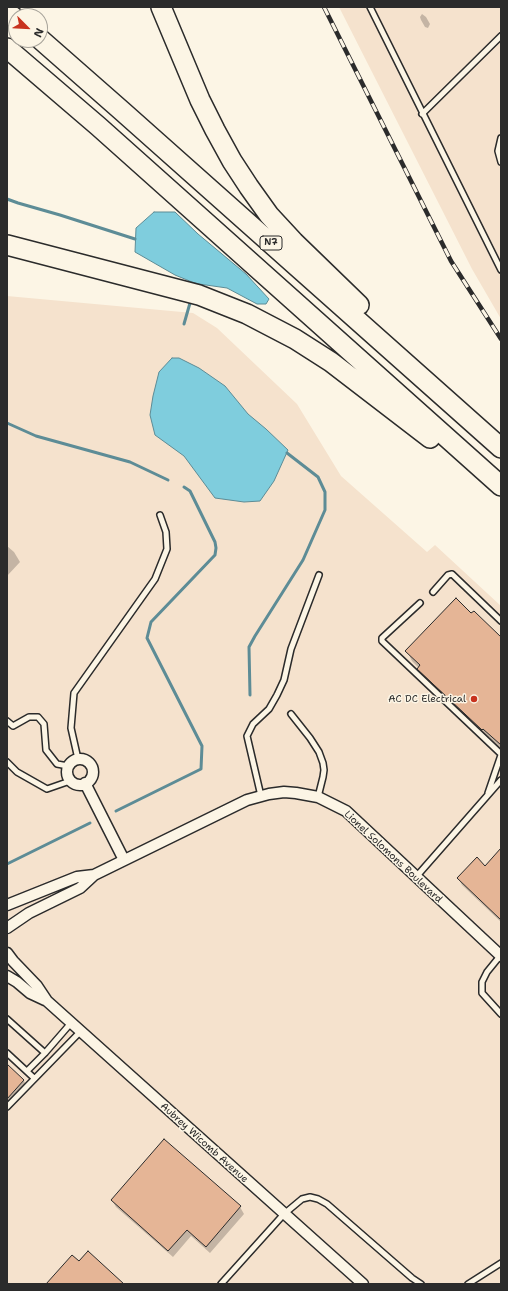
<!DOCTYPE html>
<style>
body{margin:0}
#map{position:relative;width:508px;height:1291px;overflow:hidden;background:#fcf5e5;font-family:"Shantell Sans",sans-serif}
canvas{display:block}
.frame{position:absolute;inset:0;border:8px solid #2b2b2b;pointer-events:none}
.north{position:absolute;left:8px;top:8px;width:40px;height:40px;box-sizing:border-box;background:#fcf5e5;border:1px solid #a8a49b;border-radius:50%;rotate:114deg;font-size:11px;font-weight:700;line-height:16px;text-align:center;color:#2b2b2b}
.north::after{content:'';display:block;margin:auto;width:14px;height:18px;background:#c8321e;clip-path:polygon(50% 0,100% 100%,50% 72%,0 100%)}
</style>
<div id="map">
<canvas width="508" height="1291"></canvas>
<div class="frame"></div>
<div class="north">N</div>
</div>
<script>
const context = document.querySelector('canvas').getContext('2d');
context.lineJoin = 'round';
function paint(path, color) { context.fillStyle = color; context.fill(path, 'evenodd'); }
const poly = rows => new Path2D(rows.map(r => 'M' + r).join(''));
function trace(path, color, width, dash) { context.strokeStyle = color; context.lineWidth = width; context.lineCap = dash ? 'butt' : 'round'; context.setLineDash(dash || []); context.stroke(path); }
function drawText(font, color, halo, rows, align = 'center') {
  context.font = font + ' "Shantell Sans",sans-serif'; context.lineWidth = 3; context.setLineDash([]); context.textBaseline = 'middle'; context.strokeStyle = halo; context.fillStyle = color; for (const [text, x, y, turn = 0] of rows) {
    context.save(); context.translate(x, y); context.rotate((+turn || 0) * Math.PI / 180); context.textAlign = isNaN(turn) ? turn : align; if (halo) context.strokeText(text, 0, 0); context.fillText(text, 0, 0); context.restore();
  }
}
const built = poly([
 [339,7,501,7,501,319,472,269],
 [7,296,193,313,217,328,297,404,341,476,427,552,435,545,501,606,501,1284,7,1284]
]);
const water = poly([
 [154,212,175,212,198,234,246,274,269,299,266,304,257,304,227,288,199,284,192,282,175,275,135,252,136,228,154,212],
 [172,358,179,358,199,368,225,386,248,414,266,429,288,450,274,481,260,501,244,502,215,498,184,456,155,435,150,415,153,396,159,372,172,358]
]);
const shadow = poly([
 [422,14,426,17,430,24,428,28,425,27,421,20,420,17],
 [7,546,14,552,20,562,7,576],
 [471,614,501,638,501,749,489,737,488,739,423,678,418,669,419,668,412,661,407,651],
 [501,850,501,922,462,885,458,878,485,867],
 [7,1066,24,1081,28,1088,7,1110],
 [112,1200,240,1207,244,1214,210,1253,191,1236,173,1257,116,1207]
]);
const stream = poly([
 [7,199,18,203,60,215,135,239],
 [184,324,190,303],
 [7,423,36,436,130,462,168,480],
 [250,695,249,647,255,636,303,560,325,510,325,492,318,477,287,453],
 [116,811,201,769,202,746,147,638,151,622,215,555,216,548,215,542,190,491,184,487],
 [7,864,90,823]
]);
const building = poly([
 [456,598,471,613,474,611,501,637,501,745,483,729,482,730,417,669,420,665,405,651,456,598],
 [501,848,501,920,457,878,477,857,485,866,501,848],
 [7,1064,24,1080,7,1099,7,1064],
 [164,1139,241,1206,206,1247,187,1230,168,1251,111,1200,164,1139],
 [88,1251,124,1284,46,1284,72,1255,79,1261,88,1251]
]);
const service = poly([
 [370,7,501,270],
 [422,114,501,36],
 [501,138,498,151,501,162],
 [433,592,448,575,452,574,501,621],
 [420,603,382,638,382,641,501,754],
 [291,714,310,738,319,752,323,763,324,770,323,777,318,797],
 [7,721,13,726,29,717,38,717,44,724,46,750,57,764,68,766],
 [78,759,71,728,74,693,155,579,167,549,166,532,160,515],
 [7,762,17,772,47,789,70,781],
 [488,793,501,755],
 [261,796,247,736,253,724,269,709,277,695,284,680,291,649,319,575],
 [416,877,501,780],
 [500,956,487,972,482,982,482,993,501,1014],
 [7,1019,45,1053],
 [7,1053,34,1078],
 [27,1071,45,1053,71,1023],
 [7,1107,80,1032],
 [221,1284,284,1214,302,1199,310,1197,318,1199,327,1204,412,1278,421,1284],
 [468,1284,501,1263]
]);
const minor = poly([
 '67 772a13 13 0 1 1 26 0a13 13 0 1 1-26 0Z',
 [85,783,124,860],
 [7,905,77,877,94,875,247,800,269,794,284,792,296,793,318,797,346,811,501,956],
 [7,928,29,913,80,888,94,875],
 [7,953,13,961,37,986,47,1001,363,1284],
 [7,976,17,982,30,993,45,1000]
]);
const motorway = poly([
 [161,7,200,100,215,130,232,161,249,187,269,215,294,242,359,305],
 [7,12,16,19],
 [40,39,122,111,501,448],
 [7,48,98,126,501,486],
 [7,245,199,295,247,314,295,339,331,362,430,438]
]);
const rail = poly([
 [324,7,451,261,501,339]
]);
const markers = [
 [474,699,4,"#c8321e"]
];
const shields = [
 [271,243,22]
];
const shieldNames = [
 ["N7",271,243]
];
const poiNames = [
 ["AC DC Electrical",466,699]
];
const streetNames = [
 ["Lionel Solomons Boulevard",393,857,43],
 ["Aubrey Wicomb Avenue",204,1143,42]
];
paint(built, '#f5e2cd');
paint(water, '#7fcddd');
trace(water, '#5d8c96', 1);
paint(shadow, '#0003');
trace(stream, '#5d8c96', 3);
paint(building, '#e5b596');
trace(building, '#2b2b2b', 1);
trace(service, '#2b2b2b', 8);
trace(minor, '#2b2b2b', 13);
trace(motorway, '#2b2b2b', 22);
trace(service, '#fcf5e5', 5);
trace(minor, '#fcf5e5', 10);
trace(motorway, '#fcf5e5', 19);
trace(rail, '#2b2b2b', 4.5);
trace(rail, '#fcf5e5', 3, [9]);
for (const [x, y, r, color] of markers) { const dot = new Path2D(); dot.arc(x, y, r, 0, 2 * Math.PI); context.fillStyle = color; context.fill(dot); trace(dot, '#fcf5e5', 1.5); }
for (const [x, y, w] of shields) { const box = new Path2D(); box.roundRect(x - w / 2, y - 7, w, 14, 3); context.fillStyle = '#fcf5e5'; context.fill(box); trace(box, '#2b2b2b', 1); }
drawText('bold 9px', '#2b2b2b', null, shieldNames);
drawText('10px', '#2b2b2b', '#fcf5e5', poiNames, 'right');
drawText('10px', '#2b2b2b', '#fcf5e5', streetNames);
</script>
